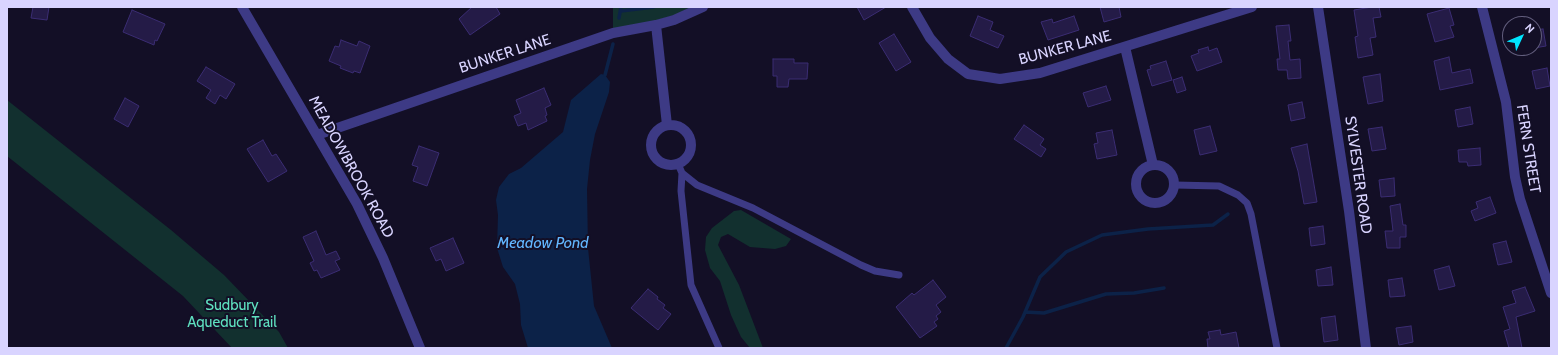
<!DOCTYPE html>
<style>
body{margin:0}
#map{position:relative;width:1558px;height:355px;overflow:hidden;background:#130f26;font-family:Cabin,sans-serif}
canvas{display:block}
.frame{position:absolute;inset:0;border:8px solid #d9d4ff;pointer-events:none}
.north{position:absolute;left:1502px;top:16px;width:40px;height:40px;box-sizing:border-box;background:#130f26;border:1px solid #625e7d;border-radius:50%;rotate:46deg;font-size:11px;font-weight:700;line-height:16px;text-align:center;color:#d9d4ff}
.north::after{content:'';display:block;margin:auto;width:14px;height:18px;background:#00e5ff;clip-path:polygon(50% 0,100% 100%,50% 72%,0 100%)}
</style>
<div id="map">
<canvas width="1558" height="355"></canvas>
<div class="frame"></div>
<div class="north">N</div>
</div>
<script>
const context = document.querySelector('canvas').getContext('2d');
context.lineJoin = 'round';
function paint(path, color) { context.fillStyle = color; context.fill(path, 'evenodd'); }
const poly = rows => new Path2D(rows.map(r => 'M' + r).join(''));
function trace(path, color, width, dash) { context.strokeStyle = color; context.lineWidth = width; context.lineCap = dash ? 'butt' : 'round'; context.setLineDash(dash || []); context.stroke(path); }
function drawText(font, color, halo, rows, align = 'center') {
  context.font = font + ' Cabin,sans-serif'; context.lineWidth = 4; context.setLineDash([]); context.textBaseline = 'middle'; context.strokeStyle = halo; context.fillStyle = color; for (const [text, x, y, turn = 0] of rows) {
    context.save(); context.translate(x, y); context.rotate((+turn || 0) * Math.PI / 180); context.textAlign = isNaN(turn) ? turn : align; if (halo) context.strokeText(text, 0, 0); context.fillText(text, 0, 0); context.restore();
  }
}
const green = poly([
 [613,7,703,7,613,33],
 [7,100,171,230,224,275,279,332,288,348,232,348,183,296,7,156],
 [741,210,791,239,786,246,775,249,750,247,728,234,721,237,718,245,739,285,763,348,750,348,741,337,731,315,720,281,710,268,705,250,706,237,712,228,734,211]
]);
const water = poly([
 [601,74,605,75,610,82,609,92,595,134,590,160,587,189,588,248,594,306,612,348,528,348,521,325,520,304,515,284,503,267,497,248,498,215,496,200,499,187,509,174,521,168,563,132,571,100]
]);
const stream = poly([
 [621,11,654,7],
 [619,18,621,7],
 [605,75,613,44],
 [1025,312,1044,313,1106,294,1134,293,1164,288],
 [1006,348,1023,317,1040,277,1066,252,1102,235,1148,229,1213,225,1228,214]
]);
const building = poly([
 [33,7,49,7,47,20,31,18,33,7],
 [472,7,496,7,500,14,470,35,459,19,472,7],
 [857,7,886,7,864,20,857,7],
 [1100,7,1119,7,1121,17,1104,22,1100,7],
 [1372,7,1379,7,1381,17,1373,18,1376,37,1370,38,1373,55,1358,58,1355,37,1358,36,1354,10,1372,7],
 [1449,8,1454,25,1450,26,1454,37,1435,42,1427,14,1449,8],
 [132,10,165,24,157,41,155,40,154,45,123,32,132,10],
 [978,16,993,22,990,30,1004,36,998,48,970,36,978,16],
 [1074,16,1079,30,1048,40,1041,22,1052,19,1053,23,1074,16],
 [1289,25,1291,41,1288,41,1290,60,1300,59,1301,78,1288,79,1287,70,1278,70,1277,59,1280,59,1276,26,1289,25],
 [1543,29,1546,46,1534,48,1534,30,1543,29],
 [894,34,911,62,896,71,879,43,894,34],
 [341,40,357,46,359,41,370,46,360,73,354,71,353,73,340,68,341,66,329,61,335,46,339,47,341,40],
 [1208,47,1209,51,1217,48,1222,62,1197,71,1191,56,1199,53,1198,50,1208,47],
 [1449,57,1452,73,1470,69,1473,83,1440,90,1434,61,1449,57],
 [773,59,794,59,794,63,808,63,807,79,789,79,788,87,777,87,777,76,773,76,773,59],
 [1166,61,1172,80,1152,86,1147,70,1151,69,1150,66,1166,61],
 [206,67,235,84,226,99,220,95,215,104,206,98,211,90,197,81,206,67],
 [1547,68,1550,86,1536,89,1532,71,1547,68],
 [1380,74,1383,101,1368,104,1363,77,1380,74],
 [1182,77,1186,90,1177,93,1173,80,1182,77],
 [1106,86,1111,100,1088,107,1083,93,1106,86],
 [544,88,551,105,545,108,547,115,545,116,547,121,528,130,526,123,518,126,514,116,521,113,516,100,544,88],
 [125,98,139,106,128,127,114,119,125,98],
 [1302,102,1305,118,1291,121,1288,105,1302,102],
 [1470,107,1473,124,1458,127,1455,110,1470,107],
 [1024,125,1044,139,1040,145,1046,149,1041,157,1014,139,1024,125],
 [1210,126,1217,151,1200,155,1194,130,1210,126],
 [1382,127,1386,149,1372,151,1368,129,1382,127],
 [1112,130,1117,155,1097,159,1094,144,1098,143,1096,133,1112,130],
 [263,140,272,156,276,154,287,171,268,182,247,149,263,140],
 [1307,144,1317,202,1304,204,1298,171,1291,148,1307,144],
 [419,146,439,153,427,186,413,181,418,167,412,165,419,146],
 [1480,148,1481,165,1468,166,1467,162,1459,162,1458,150,1480,148],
 [1394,178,1395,196,1381,197,1379,180,1394,178],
 [1490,197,1496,213,1475,221,1471,211,1478,208,1476,202,1490,197],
 [1400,204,1403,225,1406,225,1406,237,1400,237,1400,248,1387,248,1385,231,1393,231,1390,206,1400,204],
 [1323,226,1325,244,1311,246,1309,228,1323,226],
 [316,231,326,255,336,251,340,259,335,261,340,270,321,278,317,270,314,271,310,263,314,261,303,237,316,231],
 [453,238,464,263,446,271,441,259,436,261,430,248,453,238],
 [1506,241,1512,262,1498,265,1493,244,1506,241],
 [1449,266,1455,286,1439,290,1434,270,1449,266],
 [1331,267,1333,285,1318,286,1316,270,1331,267],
 [1402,278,1405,296,1390,297,1388,280,1402,278],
 [933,280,946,297,936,305,941,312,936,316,938,319,934,322,937,326,920,338,896,307,912,293,914,295,933,280],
 [1525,287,1535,311,1516,317,1522,348,1509,348,1504,331,1510,329,1503,307,1516,303,1512,291,1525,287],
 [648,289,658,297,657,299,665,305,663,308,671,314,658,330,631,308,648,289],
 [1335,316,1338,340,1324,342,1321,318,1335,316],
 [1411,326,1413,342,1399,345,1396,328,1411,326],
 [1220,330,1221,335,1236,332,1239,348,1208,348,1207,339,1210,339,1208,332,1220,330]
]);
const service = poly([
 [678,164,682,173,681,191,691,285,719,348],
 [682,173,697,185,753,208,861,265,875,271,899,275],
 [1175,185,1219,186,1238,195,1247,203,1251,214,1277,348]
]);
const minor = poly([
 [242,7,357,204,383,258,420,348],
 [912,7,930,38,948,59,968,74,1000,79,1040,73,1252,7],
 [1318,7,1349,211,1366,348],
 [1482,7,1506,102,1515,177,1520,199,1551,293],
 [656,25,667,125],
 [1125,47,1153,165],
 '651 145a20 20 0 1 1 40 0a20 20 0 1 1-40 0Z',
 [317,135,613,33,656,25,674,20,703,7],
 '1136 184a19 19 0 1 1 38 0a19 19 0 1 1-38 0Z'
]);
const streetNames = [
 ["BUNKER LANE",1065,48,-15],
 ["BUNKER LANE",505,54,-18],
 ["FERN STREET",1528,149,81],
 ["MEADOWBROOK ROAD",351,167,61],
 ["SYLVESTER ROAD",1358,175,82]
];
const parkNames = [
 ["Sudbury",232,306],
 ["Aqueduct Trail",232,323]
];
const waterNames = [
 ["Meadow Pond",543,243]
];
paint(green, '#12302f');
paint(water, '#0c2248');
trace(stream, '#0c2248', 3.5);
paint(building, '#241b47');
trace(building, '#3b2d73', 1);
trace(service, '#3d3a85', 7);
trace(minor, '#3d3a85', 10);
drawText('15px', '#d9d4ff', '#130f26', streetNames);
drawText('15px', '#5fe0c0', '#130f26', parkNames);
drawText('italic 16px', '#62b6ff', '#130f26', waterNames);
</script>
